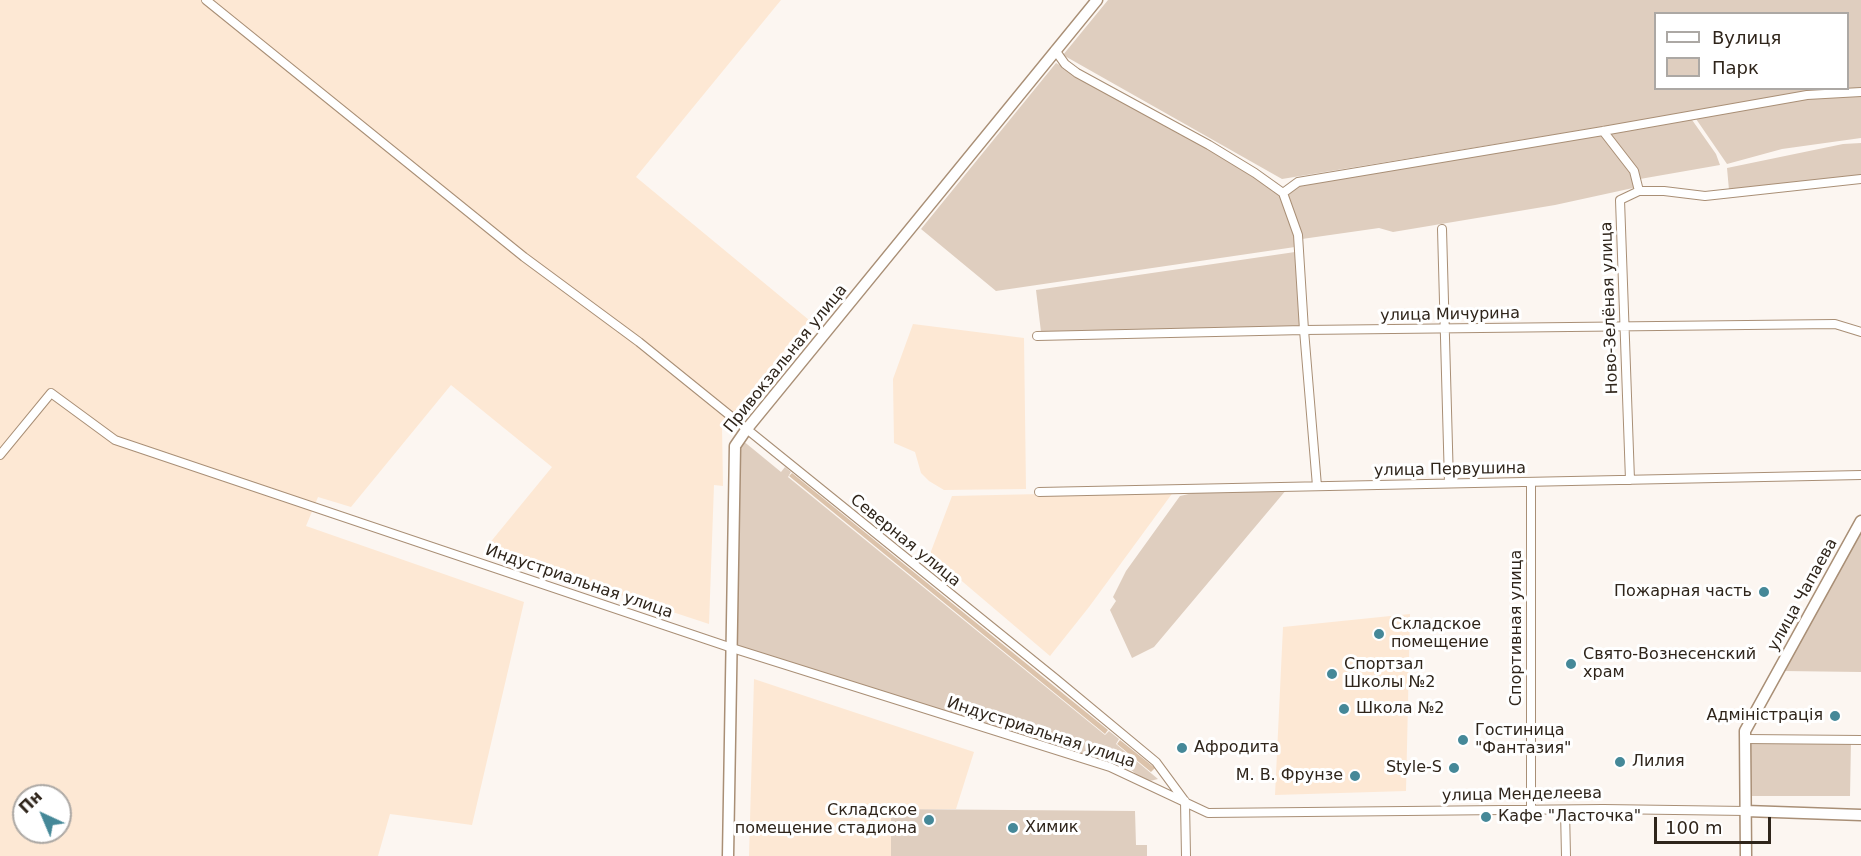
<!DOCTYPE html>
<meta charset="utf-8">
<style>
body{margin:0}
#map{position:relative;width:1861px;height:856px;overflow:hidden;background:#fcf6f1;font-family:"DejaVu Sans",sans-serif}
canvas{display:block}
.legend{position:absolute;left:1654px;top:12px;width:195px;height:78px;box-sizing:border-box;background:#fff;border:2px solid #aca8a4;margin:0;padding:8px 10px;list-style:none;font-size:18px;color:#2f251b}
.legend li{display:flex;align-items:center;gap:12px;height:30px}
.legend b{width:30px;border:2px solid #aca8a4}
.north{position:absolute;left:12px;top:784px;width:60px;height:60px;box-sizing:border-box;background:#fff;border:2px solid #aca8a4;border-radius:50%;rotate:316deg;font-size:16px;font-weight:700;line-height:24px;text-align:center;color:#2f251b}
.north::after{content:'';display:block;margin:auto;width:21px;height:27px;background:#458898;clip-path:polygon(50% 0,100% 100%,50% 72%,0 100%)}
.scale{position:absolute;left:1654px;top:817px;width:117px;height:27px;box-sizing:border-box;border:3px solid #2f251b;border-top:0;padding-left:8px;font-size:18px;line-height:21px;white-space:nowrap;color:#2f251b;-webkit-text-stroke:4px #fff;paint-order:stroke}
</style>
<div id="map">
<canvas width="1861" height="856"></canvas>
<ul class="legend">
<li><b style="height:8px;background:#fff"></b>Вулиця</li>
<li><b style="height:16px;background:#dfcebf"></b>Парк</li>
</ul>
<div class="north">Пн</div>
<div class="scale">100 m</div>
</div>
<script>
const context = document.querySelector('canvas').getContext('2d');
context.lineJoin = 'round';
function paint(path, color) { context.fillStyle = color; context.fill(path, 'evenodd'); }
const poly = rows => new Path2D(rows.map(r => 'M' + r).join(''));
function trace(path, color, width, dash) { context.strokeStyle = color; context.lineWidth = width; context.lineCap = dash ? 'butt' : 'round'; context.setLineDash(dash || []); context.stroke(path); }
function drawText(font, color, halo, rows, align = 'center') {
  context.font = font + ' "DejaVu Sans",sans-serif'; context.lineWidth = 6; context.setLineDash([]); context.textBaseline = 'middle'; context.strokeStyle = halo; context.fillStyle = color; for (const [text, x, y, turn = 0] of rows) {
    context.save(); context.translate(x, y); context.rotate((+turn || 0) * Math.PI / 180); context.textAlign = isNaN(turn) ? turn : align; if (halo) context.strokeText(text, 0, 0); context.fillText(text, 0, 0); context.restore();
  }
}
const built = poly([
 [0,0,781,0,636,177,809,320,722,427,723,486,714,485,709,624,484,550,552,467,451,385,351,507,318,497,306,526,524,602,472,825,390,814,378,856,0,856],
 [24,796,60,796,60,832,24,832],
 [913,324,1024,338,1026,489,944,490,929,481,921,473,915,452,894,443,893,379],
 [1174,491,1089,607,1050,656,930,554,952,496],
 [1410,614,1406,791,1275,795,1283,627],
 [754,679,974,752,956,809,891,809,891,856,749,856]
]);
const green = poly([
 [1108,0,1861,0,1861,88,1821,91,1282,179,1063,55],
 [1656,14,1848,14,1848,88,1656,88],
 [1056,63,1209,148,1281,194,1295,237,1295,247,996,291,921,229],
 [1861,93,1861,138,1782,149,1727,164,1694,116,1808,97],
 [1690,117,1716,154,1720,165,1640,179,1633,166,1610,136,1609,132],
 [1602,134,1635,179,1633,188,1555,205,1393,232,1379,228,1302,239,1288,193,1297,185],
 [1861,143,1861,176,1729,190,1727,168,1843,144],
 [1295,252,1300,326,1041,332,1036,290],
 [742,440,781,472,785,467,791,472,788,477,1105,735,1109,731,1119,739,1116,744,1158,779,1150,781,1138,776,1118,758,1103,762,1084,757,737,645,738,449],
 [1287,489,1154,647,1132,658,1110,610,1116,601,1113,597,1126,571,1180,496,1193,493],
 [1861,532,1861,672,1783,671],
 [1746,739,1851,740,1850,796,1746,796],
 [891,809,1135,811,1136,845,1147,845,1147,856,891,856]
]);
const forest = poly([
 [792,473,1108,730,1105,734,789,476],
 [1120,740,1155,768,1151,772,1117,744]
]);
const minor = poly([
 [206,0,524,257,639,342,1056,679,1156,762,1184,800],
 [1055,50,1065,64,1077,73,1209,145,1255,173,1283,193,1298,235,1304,330,1317,486],
 [1603,131,1634,171,1639,191],
 [1283,193,1298,182,1603,131,1807,95,1861,92],
 [1442,229,1449,483],
 [1037,336,1304,330,1835,324,1861,332],
 [0,455,51,393,115,440,732,648,1110,767,1208,813,1603,809,1746,811],
 [1630,480,1620,200,1639,191,1664,191,1705,196,1861,179],
 [1531,482,1531,810],
 [1039,492,1861,475],
 [1746,739,1861,740],
 [1185,801,1186,856],
 [1565,810,1566,856]
]);
const secondary = poly([
 [1746,811,1861,815],
 [728,856,735,446,746,430,1097,0],
 [1746,856,1745,731,1861,521]
]);
const markers = [
 [1764,592,6,"#458898"],
 [1379,634,6,"#458898"],
 [1571,664,6,"#458898"],
 [1332,674,6,"#458898"],
 [1344,709,6,"#458898"],
 [1835,716,6,"#458898"],
 [1463,740,6,"#458898"],
 [1182,748,6,"#458898"],
 [1620,762,6,"#458898"],
 [1454,768,6,"#458898"],
 [1355,776,6,"#458898"],
 [1486,817,6,"#458898"],
 [929,820,6,"#458898"],
 [1013,828,6,"#458898"]
];
const streetNames = [
 ["Ново-Зелёная улица",1610,308,-92],
 ["улица Мичурина",1450,315,-1],
 ["Привокзальная улица",786,359,-51],
 ["улица Первушина",1450,470,-1],
 ["Северная улица",905,541,39],
 ["Индустриальная улица",579,582,19],
 ["улица Чапаева",1803,595,-61],
 ["Спортивная улица",1517,628,-90],
 ["Индустриальная улица",1041,733,18],
 ["улица Менделеева",1522,795,-1]
];
const poiNames = [
 ["Пожарная часть",1752,592,"right"],
 ["Складское",1391,625],
 ["помещение",1391,643],
 ["Свято-Вознесенский",1583,655],
 ["храм",1583,673],
 ["Спортзал",1344,665],
 ["Школы №2",1344,683],
 ["Школа №2",1356,709],
 ["Адміністрація",1823,716,"right"],
 ["Гостиница",1475,731],
 ["\"Фантазия\"",1475,749],
 ["Афродита",1194,748],
 ["Лилия",1632,762],
 ["Style-S",1442,768,"right"],
 ["М. В. Фрунзе",1343,776,"right"],
 ["Складское",917,811,"right"],
 ["помещение стадиона",917,829,"right"],
 ["Кафе \"Ласточка\"",1498,817],
 ["Химик",1025,828]
];
paint(built, '#fde8d4');
paint(green, '#dfcebf');
paint(forest, '#dcc3ab');
trace(minor, '#a98f76', 10);
trace(secondary, '#a98f76', 13);
trace(minor, '#fff', 8);
trace(secondary, '#fff', 10);
for (const [x, y, r, color] of markers) { const dot = new Path2D(); dot.arc(x, y, r, 0, 2 * Math.PI); context.fillStyle = color; context.fill(dot); trace(dot, '#fff', 2); }
drawText('16px', '#2f251b', '#fff', streetNames);
drawText('16px', '#2f251b', '#fff', poiNames, 'left');
</script>
